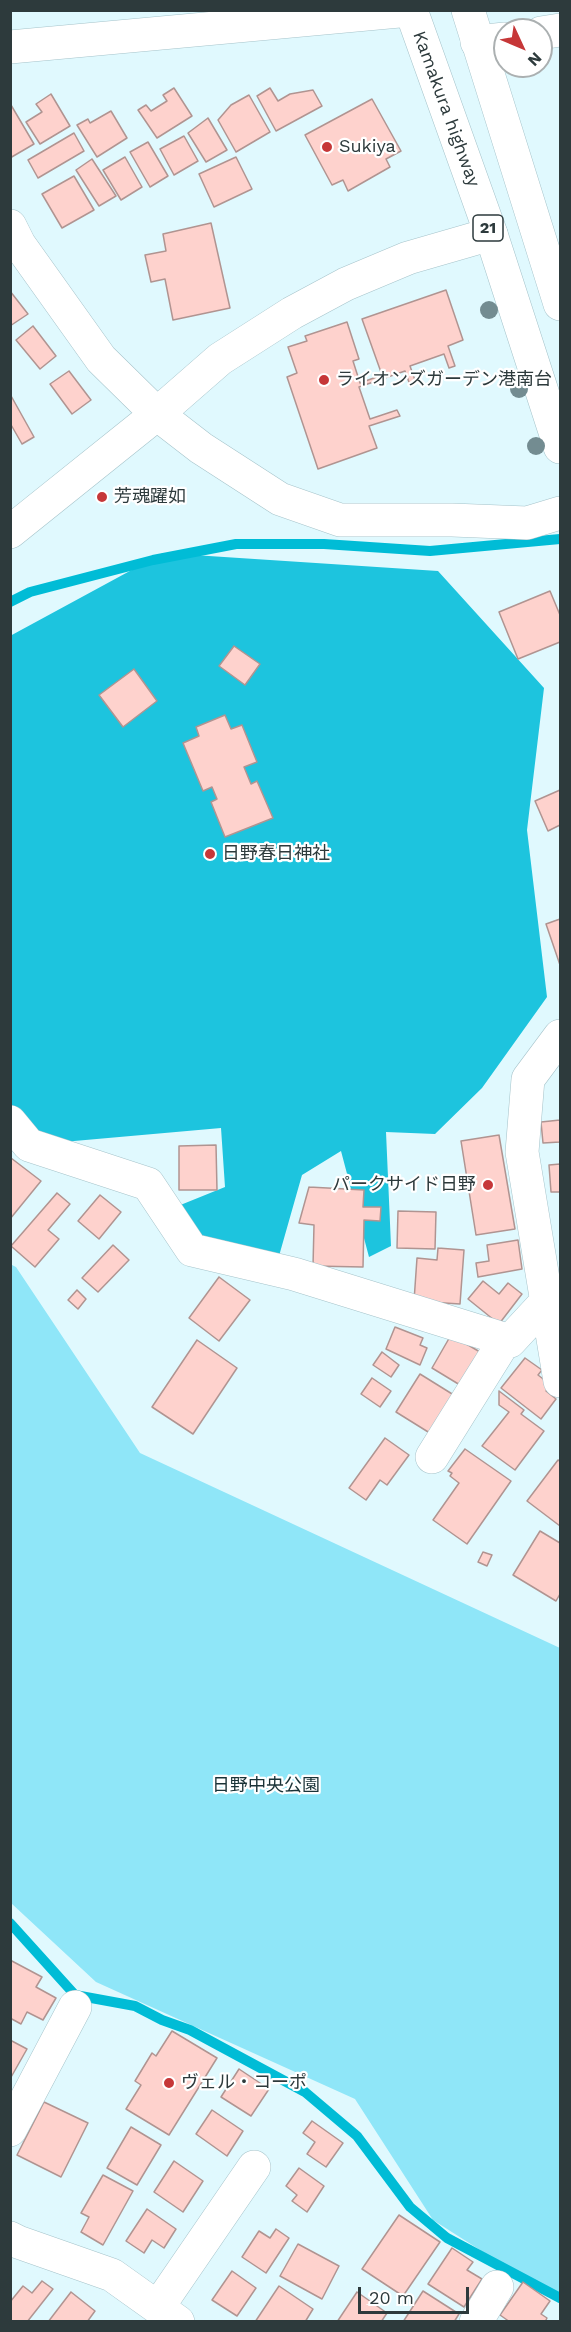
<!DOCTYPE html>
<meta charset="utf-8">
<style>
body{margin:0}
#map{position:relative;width:571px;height:2332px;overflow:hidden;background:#e0f9fe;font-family:"Work Sans",sans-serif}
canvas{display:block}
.frame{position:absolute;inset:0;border:12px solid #2d3a3c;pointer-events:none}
.north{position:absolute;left:493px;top:18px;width:60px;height:60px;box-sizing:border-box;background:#fff;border:2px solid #abb0b1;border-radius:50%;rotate:134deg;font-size:16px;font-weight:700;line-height:24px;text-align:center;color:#2d3a3c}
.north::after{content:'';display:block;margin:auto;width:21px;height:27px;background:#c63738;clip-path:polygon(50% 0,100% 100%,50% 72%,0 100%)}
.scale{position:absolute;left:358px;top:2287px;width:111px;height:27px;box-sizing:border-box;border:3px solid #2d3a3c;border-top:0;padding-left:8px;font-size:18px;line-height:21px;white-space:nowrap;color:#2d3a3c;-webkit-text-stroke:4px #fff;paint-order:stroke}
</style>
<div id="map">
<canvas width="571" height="2332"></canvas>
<div class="frame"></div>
<div class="north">N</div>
<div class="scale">20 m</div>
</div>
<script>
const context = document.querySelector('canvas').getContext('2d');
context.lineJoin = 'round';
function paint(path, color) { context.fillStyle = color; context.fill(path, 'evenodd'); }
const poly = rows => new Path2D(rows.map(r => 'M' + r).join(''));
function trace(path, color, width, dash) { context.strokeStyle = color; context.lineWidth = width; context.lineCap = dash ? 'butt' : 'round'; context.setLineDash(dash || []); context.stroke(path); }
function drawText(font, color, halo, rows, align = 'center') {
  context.font = font + ' "Work Sans","Noto Sans JP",sans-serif'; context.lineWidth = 4.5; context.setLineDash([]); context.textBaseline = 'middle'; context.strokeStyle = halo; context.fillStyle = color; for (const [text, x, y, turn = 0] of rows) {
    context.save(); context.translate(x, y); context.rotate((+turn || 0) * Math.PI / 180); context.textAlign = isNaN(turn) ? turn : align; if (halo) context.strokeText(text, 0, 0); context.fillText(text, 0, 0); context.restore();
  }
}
const green = poly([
 [10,1264,16,1267,140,1453,560,1648,560,2301,433,2220,355,2099,96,1982,11,1903]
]);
const forest = poly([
 [163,553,438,571,544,688,527,830,547,997,482,1088,435,1134,386,1132,391,1246,369,1257,341,1151,302,1175,277,1263,197,1244,173,1208,225,1187,221,1128,29,1145,11,1131,10,636]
]);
const stream = poly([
 [10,602,30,592,153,560,236,544,324,544,430,551,560,539],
 [10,1923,75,1995,135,2006,162,2020,190,2030,305,2092,357,2136,410,2207,447,2238,560,2298]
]);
const building = poly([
 [174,88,192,116,157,138,138,110,146,105,151,111,167,101,163,95,174,88],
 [270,88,278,101,290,94,313,90,322,106,276,131,257,96,270,88],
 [51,94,70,126,40,144,26,122,42,112,36,104,51,94],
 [249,95,270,132,236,152,218,120,231,105,249,95],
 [372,99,401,151,386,159,390,167,348,191,343,180,332,185,305,135,372,99],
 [11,105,34,144,10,158,10,106,11,105],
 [111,111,127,138,97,157,77,125,88,119,90,123,111,111],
 [208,118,227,150,206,162,188,133,208,118],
 [74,133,84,151,38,178,28,160,74,133],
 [184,136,198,161,174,175,160,149,184,136],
 [148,142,168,176,150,187,130,152,148,142],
 [125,157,142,187,121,200,103,170,125,157],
 [236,157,252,189,214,207,199,174,236,157],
 [92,159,116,196,99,206,76,170,92,159],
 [74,176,94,210,62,228,42,194,74,176],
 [211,223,230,308,173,320,165,279,151,282,145,255,166,251,163,234,211,223],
 [446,290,463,340,448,346,455,366,449,368,444,354,410,366,416,383,410,385,405,371,359,387,370,419,397,410,400,416,369,426,377,448,318,469,287,377,297,373,288,347,307,341,305,336,347,322,359,359,353,361,360,383,382,375,362,319,446,290],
 [10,291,28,314,10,326,10,291],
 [33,326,56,356,40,369,16,340,33,326],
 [69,371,91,400,72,414,50,384,69,371],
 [10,394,34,437,22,444,10,423,10,394],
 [550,591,560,615,560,642,518,659,499,612,550,591],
 [234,646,260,664,245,685,219,666,234,646],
 [134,669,157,701,123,727,99,695,134,669],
 [225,715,231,729,242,725,257,762,244,767,251,784,257,781,273,818,225,837,211,802,217,799,212,787,203,791,183,743,199,736,196,727,225,715],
 [560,790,560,825,548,831,535,801,560,790],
 [560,919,560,965,546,924,560,919],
 [560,1110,560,1142,543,1143,541,1122,560,1120,560,1110],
 [499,1135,515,1229,476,1235,461,1141,499,1135],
 [216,1145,217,1190,179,1190,179,1146,216,1145],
 [11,1158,41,1181,10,1219,10,1159,11,1158],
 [560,1164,560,1192,551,1192,549,1165,560,1164],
 [309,1187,364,1190,363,1207,381,1207,380,1221,364,1220,363,1267,313,1266,314,1225,299,1223,309,1187],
 [57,1193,70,1204,48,1230,59,1239,35,1267,11,1246,57,1193],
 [100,1195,121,1212,99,1239,78,1221,100,1195],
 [398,1211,436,1212,435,1249,397,1248,398,1211],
 [518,1240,522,1269,478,1277,476,1263,489,1261,487,1245,518,1240],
 [113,1245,129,1260,98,1292,82,1278,113,1245],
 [438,1248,464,1250,460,1304,414,1301,417,1258,437,1260,438,1248],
 [219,1277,250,1300,219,1341,189,1318,219,1277],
 [483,1281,499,1294,508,1283,522,1294,499,1324,468,1299,483,1281],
 [77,1290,86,1299,78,1309,68,1300,77,1290],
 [395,1327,423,1338,420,1345,427,1348,420,1365,386,1349,395,1327],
 [451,1335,480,1352,460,1385,432,1368,451,1335],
 [197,1340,237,1368,193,1434,152,1407,197,1340],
 [382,1352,399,1365,391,1377,373,1365,382,1352],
 [525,1358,542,1370,538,1375,551,1385,546,1391,556,1399,541,1419,501,1388,525,1358],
 [420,1374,457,1397,433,1435,396,1412,420,1374],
 [372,1378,391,1391,380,1407,361,1394,372,1378],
 [499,1391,524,1410,521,1414,544,1431,515,1470,482,1446,509,1412,499,1405,499,1391],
 [385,1438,409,1455,387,1485,380,1480,366,1500,349,1488,385,1438],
 [465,1449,511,1481,467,1544,433,1520,459,1483,450,1476,452,1473,448,1471,465,1449],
 [558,1460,560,1461,560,1526,527,1501,558,1460],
 [540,1531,560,1543,560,1594,556,1601,513,1575,540,1531],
 [483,1552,492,1555,487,1566,478,1562,483,1552],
 [10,1960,42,1977,36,1987,56,1998,43,2020,27,2012,21,2024,10,2018,10,1960],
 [172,2031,217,2058,169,2135,126,2109,141,2085,135,2081,152,2053,156,2056,172,2031],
 [10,2040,27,2049,10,2079,10,2040],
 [239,2069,269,2089,251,2116,221,2097,239,2069],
 [44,2102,88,2123,61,2177,17,2155,44,2102],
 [212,2110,243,2131,227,2156,196,2134,212,2110],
 [312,2121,343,2143,326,2167,307,2154,315,2142,303,2133,312,2121],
 [131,2127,161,2145,137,2185,107,2168,131,2127],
 [174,2161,203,2181,183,2212,154,2192,174,2161],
 [299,2168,324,2186,307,2212,292,2201,297,2195,286,2186,299,2168],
 [103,2175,133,2191,103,2245,81,2232,89,2217,81,2213,103,2175],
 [147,2209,176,2229,164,2248,152,2240,144,2253,126,2241,147,2209],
 [399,2215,440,2242,403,2296,362,2269,399,2215],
 [276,2229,289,2238,266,2273,242,2257,259,2231,270,2238,276,2229],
 [298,2244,339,2266,322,2299,280,2276,298,2244],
 [452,2248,473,2262,467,2270,482,2279,464,2307,428,2284,452,2248],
 [232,2271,256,2288,237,2316,212,2300,232,2271],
 [42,2281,53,2289,27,2322,10,2322,10,2302,23,2286,32,2293,42,2281],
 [523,2282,550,2301,541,2314,547,2318,545,2322,510,2322,500,2315,523,2282],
 [279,2286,313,2309,305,2322,255,2322,279,2286],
 [423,2291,459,2314,454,2322,403,2322,423,2291],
 [71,2292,95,2311,87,2322,48,2322,71,2292],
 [357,2292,387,2313,381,2322,337,2322,357,2292]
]);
const minor = poly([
 [541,33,560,30],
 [477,42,505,39],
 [10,226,19,244,101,359,157,414,201,448,280,499,340,520,452,520,527,523,560,513],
 [10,532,157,414,220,359,292,313,346,284,408,258,491,234],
 [560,1036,528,1079,522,1152,560,1381],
 [10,1122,29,1145,148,1184,192,1250,294,1274,510,1341,548,1300],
 [432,1457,505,1340],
 [10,2130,75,2007],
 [10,2238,18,2242,112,2275,178,2322],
 [158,2307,254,2167],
 [476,2322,497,2287]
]);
const major = poly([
 [411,10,491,234,560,447],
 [468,10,560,304]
]);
const highway = poly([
 [10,47,410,10]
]);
const trees = [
 [489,310],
 [519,389],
 [536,446]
];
const markers = [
 [327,147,6,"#c63738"],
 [324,380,6,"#c63738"],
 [102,497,6,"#c63738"],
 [210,854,6,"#c63738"],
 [488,1185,6,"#c63738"],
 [169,2083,6,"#c63738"]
];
const shields = [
 [488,228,30]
];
const shieldNames = [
 ["21",488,228]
];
const streetNames = [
 ["Kamakura highway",446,109,70]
];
const poiNames = [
 ["Sukiya",339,147],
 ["ライオンズガーデン港南台",336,380],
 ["芳魂躍如",114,497],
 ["日野春日神社",222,854],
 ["パークサイド日野",476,1185,"right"],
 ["ヴェル・コーポ",181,2083]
];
const parkNames = [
 ["日野中央公園",266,1786]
];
paint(green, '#8fe6f8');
paint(forest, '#1dc4de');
trace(stream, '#00bcd6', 10);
paint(building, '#fed2cd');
trace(building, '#b09491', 1.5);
trace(minor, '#a5c3ca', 34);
trace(major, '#a5c3ca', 34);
trace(highway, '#a5c3ca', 34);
trace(minor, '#fff', 33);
trace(major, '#fff', 33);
trace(highway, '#fff', 33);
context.fillStyle = '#738c91';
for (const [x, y] of trees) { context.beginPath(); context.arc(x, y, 9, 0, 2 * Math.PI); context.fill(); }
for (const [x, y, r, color] of markers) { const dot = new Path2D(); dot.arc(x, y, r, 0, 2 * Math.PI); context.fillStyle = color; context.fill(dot); trace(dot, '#fff', 2); }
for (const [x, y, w] of shields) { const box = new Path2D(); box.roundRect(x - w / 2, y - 13, w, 26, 4.5); context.fillStyle = '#fff'; context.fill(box); trace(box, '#2d3a3c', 1.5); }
drawText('bold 16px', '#2d3a3c', null, shieldNames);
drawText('18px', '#2d3a3c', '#fff', streetNames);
drawText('18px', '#2d3a3c', '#fff', poiNames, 'left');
drawText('18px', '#193237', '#fff', parkNames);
</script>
